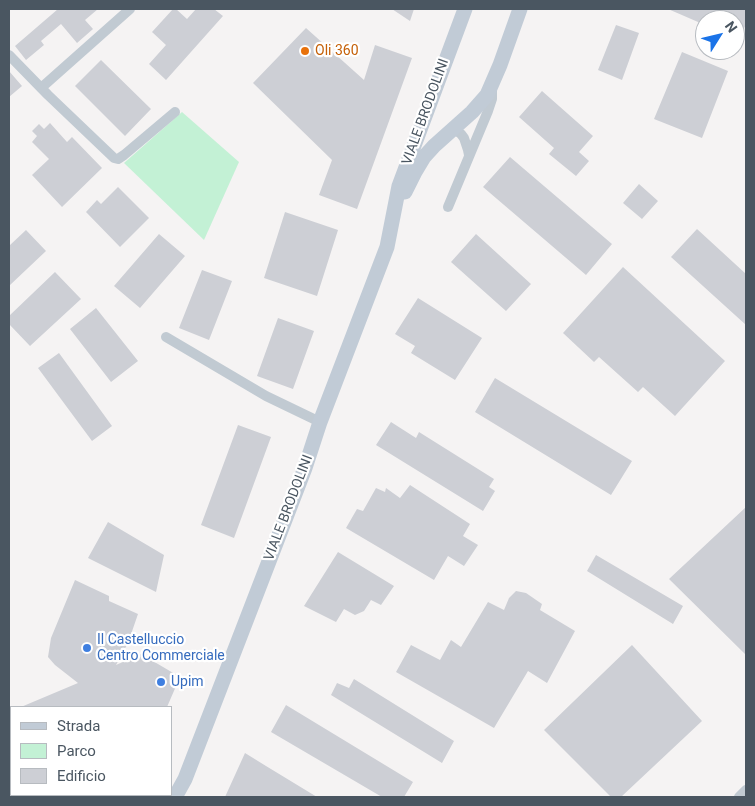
<!DOCTYPE html>
<style>
body{margin:0}
#map{position:relative;width:755px;height:806px;overflow:hidden;background:#f5f3f3;font-family:Roboto,sans-serif}
canvas{display:block}
.frame{position:absolute;inset:0;border:10px solid #4a5661;pointer-events:none}
.legend{position:absolute;left:10px;top:706px;width:162px;height:90px;box-sizing:border-box;background:#fff;border:1px solid #b7bbc0;margin:0;padding:6px 9px;list-style:none;font-size:15px;color:#4a5661}
.legend li{display:flex;align-items:center;gap:10px;height:25px}
.legend b{width:25px;border:1px solid #b7bbc0}
.north{position:absolute;left:695px;top:10px;width:50px;height:50px;box-sizing:border-box;background:#fff;border:1px solid #b7bbc0;border-radius:50%;rotate:54deg;font-size:14px;font-weight:700;line-height:20px;text-align:center;color:#4a5661}
.north::after{content:'';display:block;margin:auto;width:18px;height:22px;background:#1a73e8;clip-path:polygon(50% 0,100% 100%,50% 72%,0 100%)}
</style>
<div id="map">
<canvas width="755" height="806"></canvas>
<div class="frame"></div>
<ul class="legend">
<li><b style="height:6px;background:#c1cbd6"></b>Strada</li>
<li><b style="height:14px;background:#c3f1d5"></b>Parco</li>
<li><b style="height:14px;background:#cdcfd5"></b>Edificio</li>
</ul>
<div class="north">N</div>
</div>
<script>
const context = document.querySelector('canvas').getContext('2d');
context.lineJoin = 'round';
function paint(path, color) { context.fillStyle = color; context.fill(path, 'evenodd'); }
const poly = rows => new Path2D(rows.map(r => 'M' + r).join(''));
function trace(path, color, width, dash) { context.strokeStyle = color; context.lineWidth = width; context.lineCap = dash ? 'butt' : 'round'; context.setLineDash(dash || []); context.stroke(path); }
function drawText(font, color, halo, rows, align = 'center') {
  context.font = font + ' Roboto,sans-serif'; context.lineWidth = 4.5; context.setLineDash([]); context.textBaseline = 'middle'; context.strokeStyle = halo; context.fillStyle = color; for (const [text, x, y, turn = 0] of rows) {
    context.save(); context.translate(x, y); context.rotate((+turn || 0) * Math.PI / 180); context.textAlign = isNaN(turn) ? turn : align; if (halo) context.strokeText(text, 0, 0); context.fillText(text, 0, 0); context.restore();
  }
}
const green = poly([
 [182,112,239,162,204,240,124,163]
]);
const building = poly([
 [58,9,98,9,85,20,93,29,77,43,61,24,41,41,44,45,26,60,15,46],
 [173,9,176,9,187,19,196,9,214,9,223,16,166,80,149,64,166,45,152,32],
 [392,9,414,9,410,21],
 [668,9,746,9,746,24,735,51,735,20,705,20,705,25],
 [616,25,639,33,622,80,598,70],
 [306,28,364,80,375,45,412,58,357,209,319,195,332,160,253,83],
 [682,52,728,71,702,138,654,119],
 [101,60,151,109,125,136,75,86],
 [9,71,22,86,9,97],
 [542,91,593,136,579,152,589,161,576,176,549,154,554,148,519,117],
 [50,123,67,142,72,137,102,168,62,207,32,175,49,159,32,142,37,136,32,131,39,124,44,129],
 [510,157,612,244,586,275,483,187],
 [639,184,658,201,642,219,623,203],
 [118,187,149,218,120,247,86,212,97,200,101,204],
 [285,212,338,230,317,296,264,278],
 [697,229,746,274,746,325,671,257],
 [26,230,46,251,9,286,9,246],
 [159,234,185,256,140,308,114,286],
 [476,234,531,284,506,311,451,262],
 [623,267,725,361,675,416,643,387,638,392,599,357,594,362,563,333],
 [202,270,232,281,209,340,179,328],
 [55,272,81,299,30,346,9,324,9,316],
 [418,298,482,338,455,380,411,353,415,346,395,334],
 [96,308,138,361,111,382,70,329],
 [278,318,314,331,293,389,257,376],
 [59,353,112,426,92,441,38,368],
 [495,378,632,461,611,495,475,412],
 [391,422,416,438,419,432,494,479,489,487,495,491,483,511,376,445],
 [238,425,271,437,234,538,201,525],
 [410,485,470,524,463,536,478,545,464,566,448,556,434,580,346,528,357,509,363,511,376,488,385,492,386,488,400,498],
 [746,507,746,655,669,579],
 [108,522,164,555,156,592,88,558],
 [338,552,394,586,381,605,371,600,364,611,355,615,344,609,336,622,304,606],
 [596,555,683,606,673,624,587,571],
 [75,580,109,596,109,601,138,614,128,643,116,665,141,654,180,677,167,707,21,707,78,683,55,665,48,657,51,638],
 [516,591,526,593,542,604,540,610,575,631,547,683,528,671,494,728,396,672,411,645,440,660,451,640,461,647,488,602,504,610,509,598],
 [632,645,702,721,621,797,611,797,544,730],
 [354,679,454,741,442,763,331,695,337,683,349,688],
 [286,705,413,782,404,797,382,797,271,732],
 [245,753,266,766,317,797,225,797]
]);
const street = poly([
 [9,55,48,95,114,158,118,159,124,155,175,112],
 [41,88,130,9],
 [454,129,461,134,464,138,468,150,469,155],
 [448,207,488,111,492,99,492,90],
 [166,337,266,396,320,422],
 [739,797,746,790]
]);
const secondary = poly([
 [405,192,415,172,424,157,434,146,472,112,487,95,500,65,520,9],
 [175,797,185,779,305,468,320,422,387,247,399,186,465,9]
]);
const markers = [
 [305,51,5,"#e8710a"],
 [87,648,5,"#3f7fe0"],
 [161,682,5,"#3f7fe0"]
];
const foodNames = [
 ["Oli 360",315,51]
];
const streetNames = [
 ["VIALE BRODOLINI",426,112,-70],
 ["VIALE BRODOLINI",289,508,-69]
];
const shopNames = [
 ["Il Castelluccio",97,640],
 ["Centro Commerciale",97,656],
 ["Upim",171,682]
];
paint(green, '#c3f1d5');
paint(building, '#cdcfd5');
trace(street, '#c1cad2', 10);
trace(secondary, '#c1cbd6', 15);
for (const [x, y, r, color] of markers) { const dot = new Path2D(); dot.arc(x, y, r, 0, 2 * Math.PI); context.fillStyle = color; context.fill(dot); trace(dot, '#fff', 2); }
drawText('14px', '#c56008', '#fff', foodNames, 'left');
drawText('14px', '#4a5661', '#fff', streetNames);
drawText('14px', '#366cbe', '#fff', shopNames, 'left');
</script>
